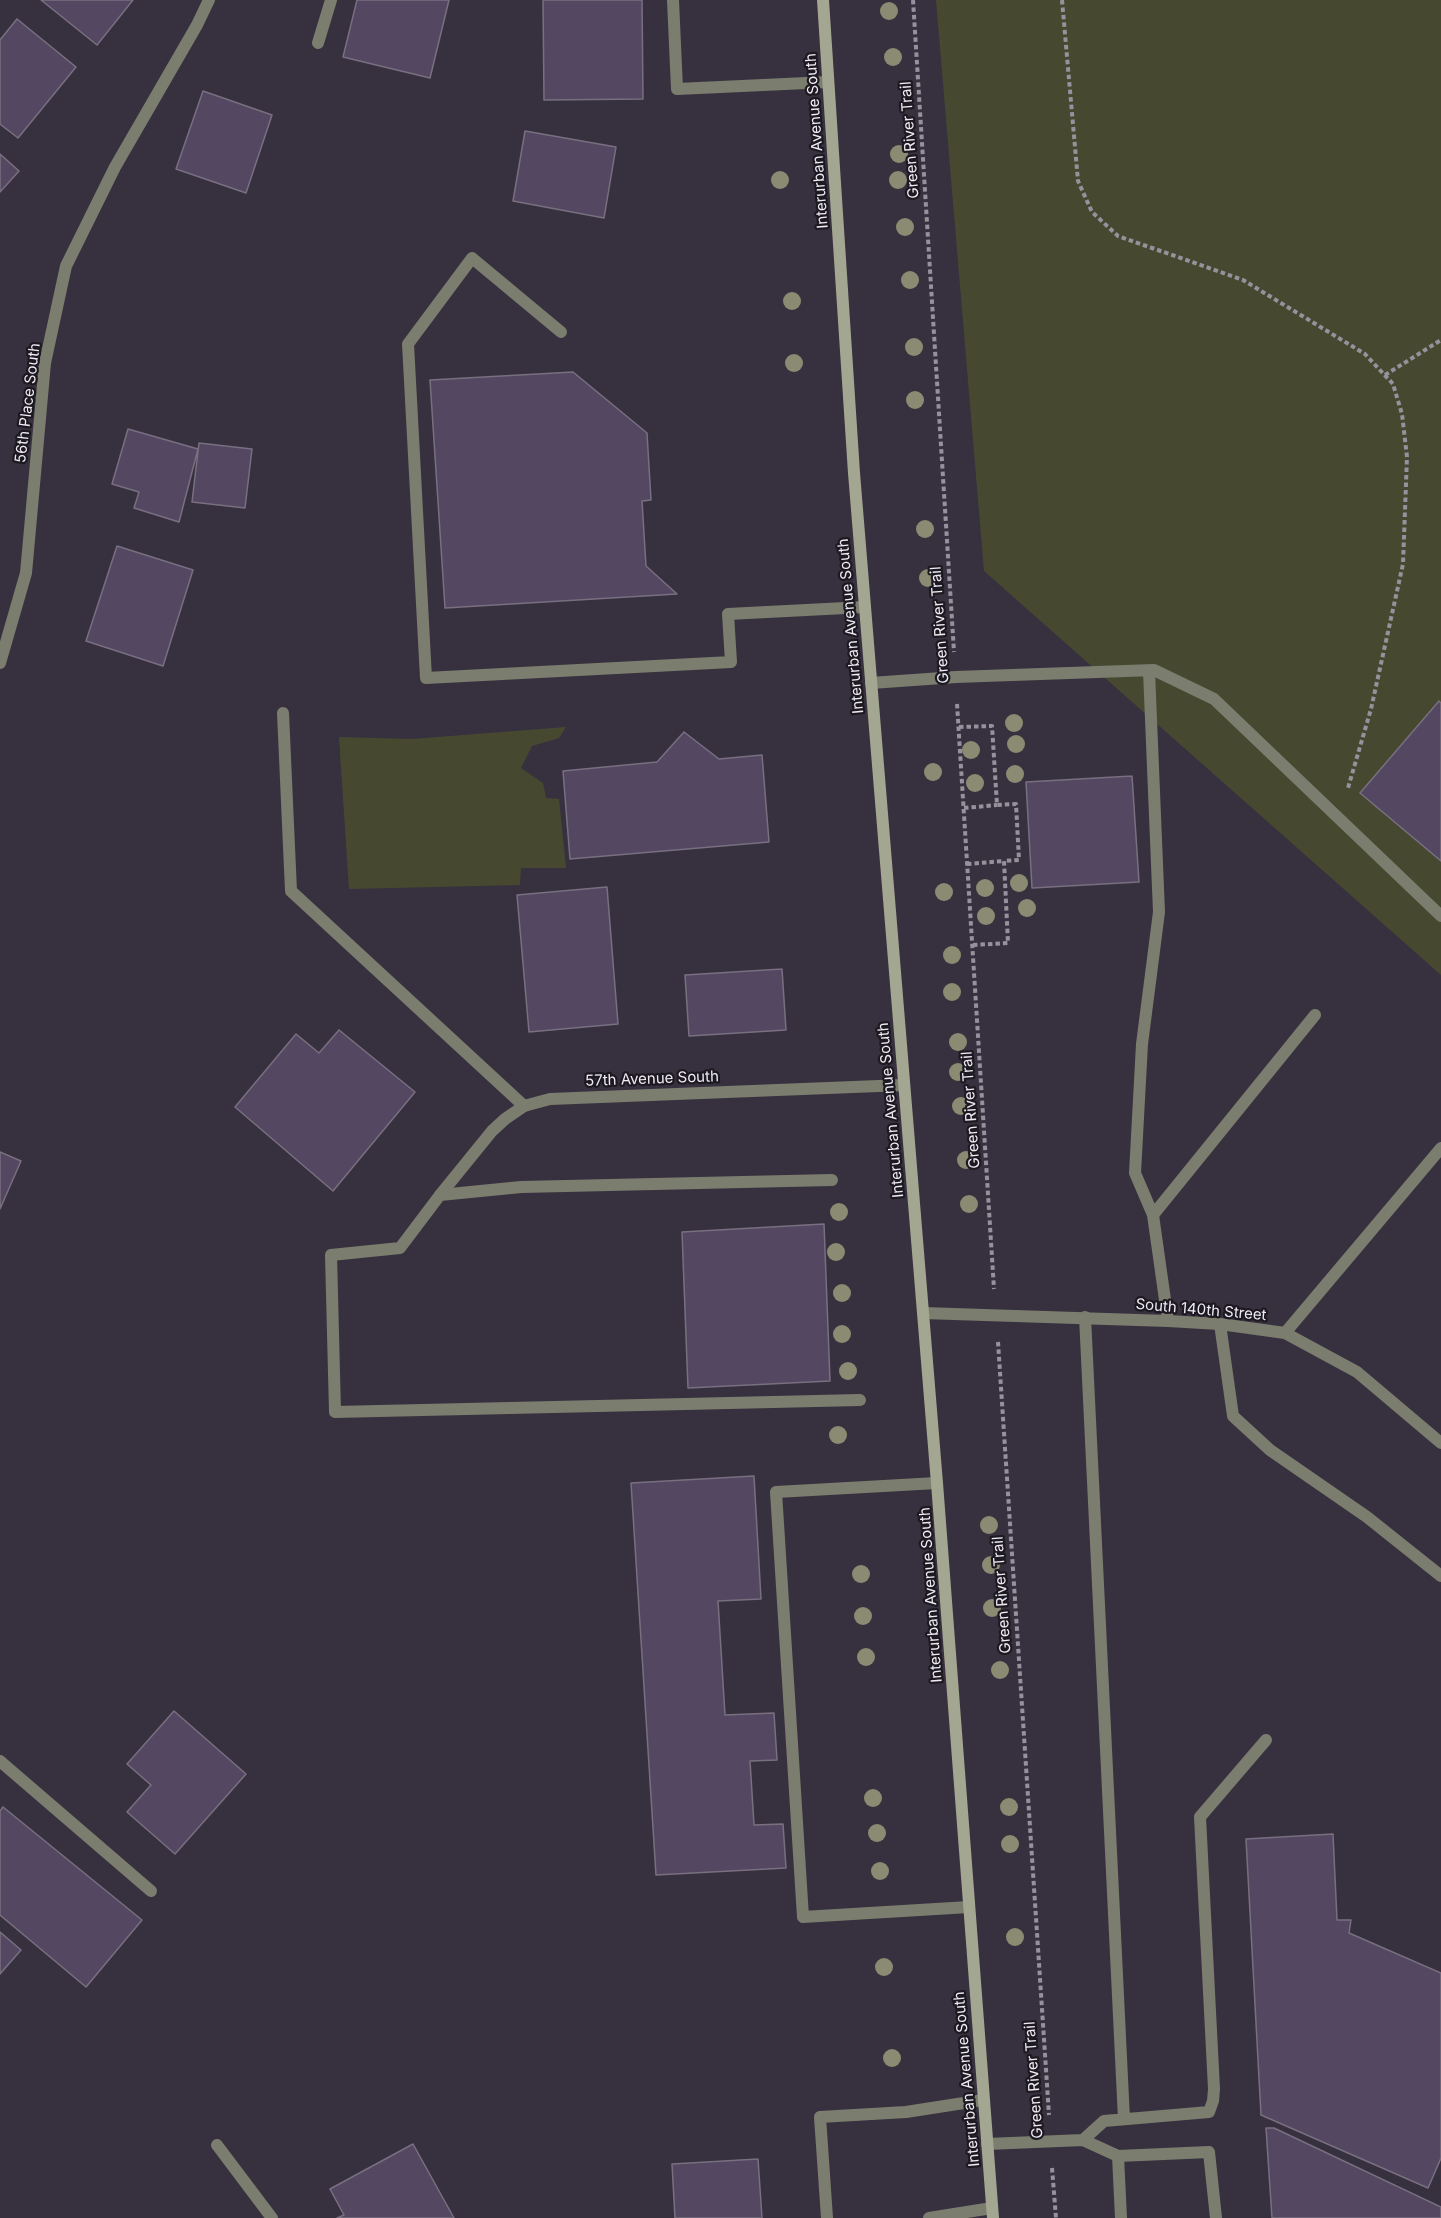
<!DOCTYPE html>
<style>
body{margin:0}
canvas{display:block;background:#37303e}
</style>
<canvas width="1441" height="2218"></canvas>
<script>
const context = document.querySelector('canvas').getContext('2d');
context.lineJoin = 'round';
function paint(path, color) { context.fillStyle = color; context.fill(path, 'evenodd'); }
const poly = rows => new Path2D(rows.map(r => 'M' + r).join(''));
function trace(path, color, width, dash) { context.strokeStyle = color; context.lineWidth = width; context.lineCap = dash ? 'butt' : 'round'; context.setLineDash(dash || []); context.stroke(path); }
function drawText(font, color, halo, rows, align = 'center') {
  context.font = font + ' Inter,sans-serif'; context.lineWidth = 4.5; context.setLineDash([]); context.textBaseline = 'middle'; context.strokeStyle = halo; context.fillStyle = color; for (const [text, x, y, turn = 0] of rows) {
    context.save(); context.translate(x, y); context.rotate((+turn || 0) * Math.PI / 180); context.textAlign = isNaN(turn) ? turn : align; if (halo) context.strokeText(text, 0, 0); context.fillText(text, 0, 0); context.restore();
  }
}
const green = poly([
 [936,0,1441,0,1441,975,984,571],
 [566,727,559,738,532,746,521,768,543,783,546,798,559,799,566,868,521,868,520,885,349,889,339,737,412,739]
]);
const building = poly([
 [41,0,133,0,97,45,41,0],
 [357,0,449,0,430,78,343,57,357,0],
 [543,0,642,0,643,99,544,100,543,0],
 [17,19,76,67,18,138,0,124,0,40,17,19],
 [203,91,272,115,246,193,176,169,203,91],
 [525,131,616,147,604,218,513,201,525,131],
 [0,154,19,171,0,192,0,154],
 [573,372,647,433,651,500,642,501,646,566,677,594,445,608,430,380,573,372],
 [128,429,198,449,179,522,134,508,139,492,112,484,128,429],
 [199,443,252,449,245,508,192,502,199,443],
 [117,546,193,570,163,666,86,641,117,546],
 [1439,701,1441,703,1441,861,1360,793,1439,701],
 [684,732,719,759,762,755,769,842,570,859,563,771,657,762,684,732],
 [1132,776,1139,882,1032,888,1026,782,1132,776],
 [607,887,618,1024,529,1032,517,895,607,887],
 [782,969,786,1030,689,1036,685,975,782,969],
 [339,1030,415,1092,333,1191,235,1107,296,1034,319,1053,339,1030],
 [0,1152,21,1161,0,1209,0,1152],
 [824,1224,830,1381,688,1388,682,1232,824,1224],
 [754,1476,761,1599,718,1601,725,1715,774,1713,777,1760,750,1761,754,1825,783,1824,786,1868,656,1875,631,1483,754,1476],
 [174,1711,246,1774,175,1854,127,1812,151,1785,127,1764,174,1711],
 [3,1807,142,1920,86,1987,0,1915,0,1811,3,1807],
 [1333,1834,1337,1920,1351,1920,1349,1933,1441,1973,1441,2158,1428,2188,1261,2115,1246,1839,1333,1834],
 [0,1932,21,1950,0,1974,0,1932],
 [1266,2128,1274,2128,1441,2207,1441,2218,1272,2218,1266,2128],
 [413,2144,454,2218,337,2218,344,2215,330,2189,413,2144],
 [758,2159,762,2218,675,2218,672,2164,758,2159]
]);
const path = poly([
 [913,0,954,652],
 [1062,0,1078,181,1092,212,1118,236,1243,280,1365,354,1393,384,1402,414,1407,457,1403,564,1371,709,1348,788],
 [1385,375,1441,340],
 [957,704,994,1289],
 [959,727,992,726,997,805,1016,804,1019,860,1004,861,1008,943,973,945],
 [964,808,997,805],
 [967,864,1004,861],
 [998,1342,1049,2115],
 [1052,2168,1056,2218]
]);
const service = poly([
 [673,0,677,89,828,82],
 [318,43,331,0],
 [561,332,472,258,408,344,426,678,731,662,728,614,865,607],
 [1149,671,1159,912,1142,1044,1135,1173,1153,1215],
 [871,683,956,677,1154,670,1214,699,1441,916],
 [283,713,291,891,524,1106],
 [832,1180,521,1187,440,1195,400,1248,331,1255,335,1412,860,1400],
 [1085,1317,1124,2119],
 [1168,1321,1153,1215,1315,1015],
 [1220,1324,1233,1416,1270,1450,1367,1517,1441,1576],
 [1285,1333,1441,1148],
 [937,1483,776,1492,803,1917,969,1907],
 [0,1761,151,1891],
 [1083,2140,1104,2121,1209,2112,1213,2101,1214,2089,1200,1817,1266,1740],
 [987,2144,1083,2140,1118,2156],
 [217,2145,272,2218],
 [827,2218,820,2117,906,2112,983,2100],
 [929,2218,992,2208],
 [1121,2218,1118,2156,1209,2152,1216,2218]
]);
const minor = poly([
 [0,663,26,573,45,363,66,266,115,167,197,25,209,0],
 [440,1195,492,1131,505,1119,524,1106,550,1099,904,1085],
 [923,1313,1168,1321,1220,1324,1285,1333,1357,1372,1441,1443]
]);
const secondary = poly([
 [823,0,854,473,937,1483,993,2218]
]);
const trees = [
 [889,11],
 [893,57],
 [899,154],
 [780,180],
 [898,180],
 [905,227],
 [910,280],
 [792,301],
 [914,347],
 [794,363],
 [915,400],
 [925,529],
 [928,578],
 [1014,723],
 [1016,744],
 [971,750],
 [933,772],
 [1015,774],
 [975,783],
 [1019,883],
 [985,888],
 [944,892],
 [1027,908],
 [986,916],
 [952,955],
 [952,992],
 [958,1042],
 [958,1072],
 [961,1106],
 [966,1160],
 [969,1204],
 [839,1212],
 [836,1252],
 [842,1293],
 [842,1334],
 [848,1371],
 [838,1435],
 [989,1525],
 [991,1565],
 [861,1574],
 [992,1608],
 [863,1616],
 [866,1657],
 [1000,1670],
 [873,1798],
 [1009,1807],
 [877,1833],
 [1010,1844],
 [880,1871],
 [1015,1937],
 [884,1967],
 [892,2058]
];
const streetNames = [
 ["Green River Trail",910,140,-94],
 ["Interurban Avenue South",817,141,-94],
 ["56th Place South",28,403,-83],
 ["Green River Trail",940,625,-94],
 ["Interurban Avenue South",851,626,-95],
 ["57th Avenue South",652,1079,-2],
 ["Interurban Avenue South",891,1110,-95],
 ["Green River Trail",971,1110,-94],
 ["South 140th Street",1201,1310,5],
 ["Interurban Avenue South",931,1595,-94],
 ["Green River Trail",1002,1595,-94],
 ["Interurban Avenue South",967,2079,-95],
 ["Green River Trail",1034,2080,-94]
];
paint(green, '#464930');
paint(building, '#544761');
trace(building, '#787080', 1.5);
trace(path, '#97919d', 4, [4.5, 3]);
trace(service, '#7b7d6f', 12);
trace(minor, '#7b7d6f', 12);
trace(secondary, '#a3a691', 12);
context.fillStyle = '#8a8b72';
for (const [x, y] of trees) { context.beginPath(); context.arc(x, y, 9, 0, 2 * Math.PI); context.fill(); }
drawText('15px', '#efeaf4', '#1c1920', streetNames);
</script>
